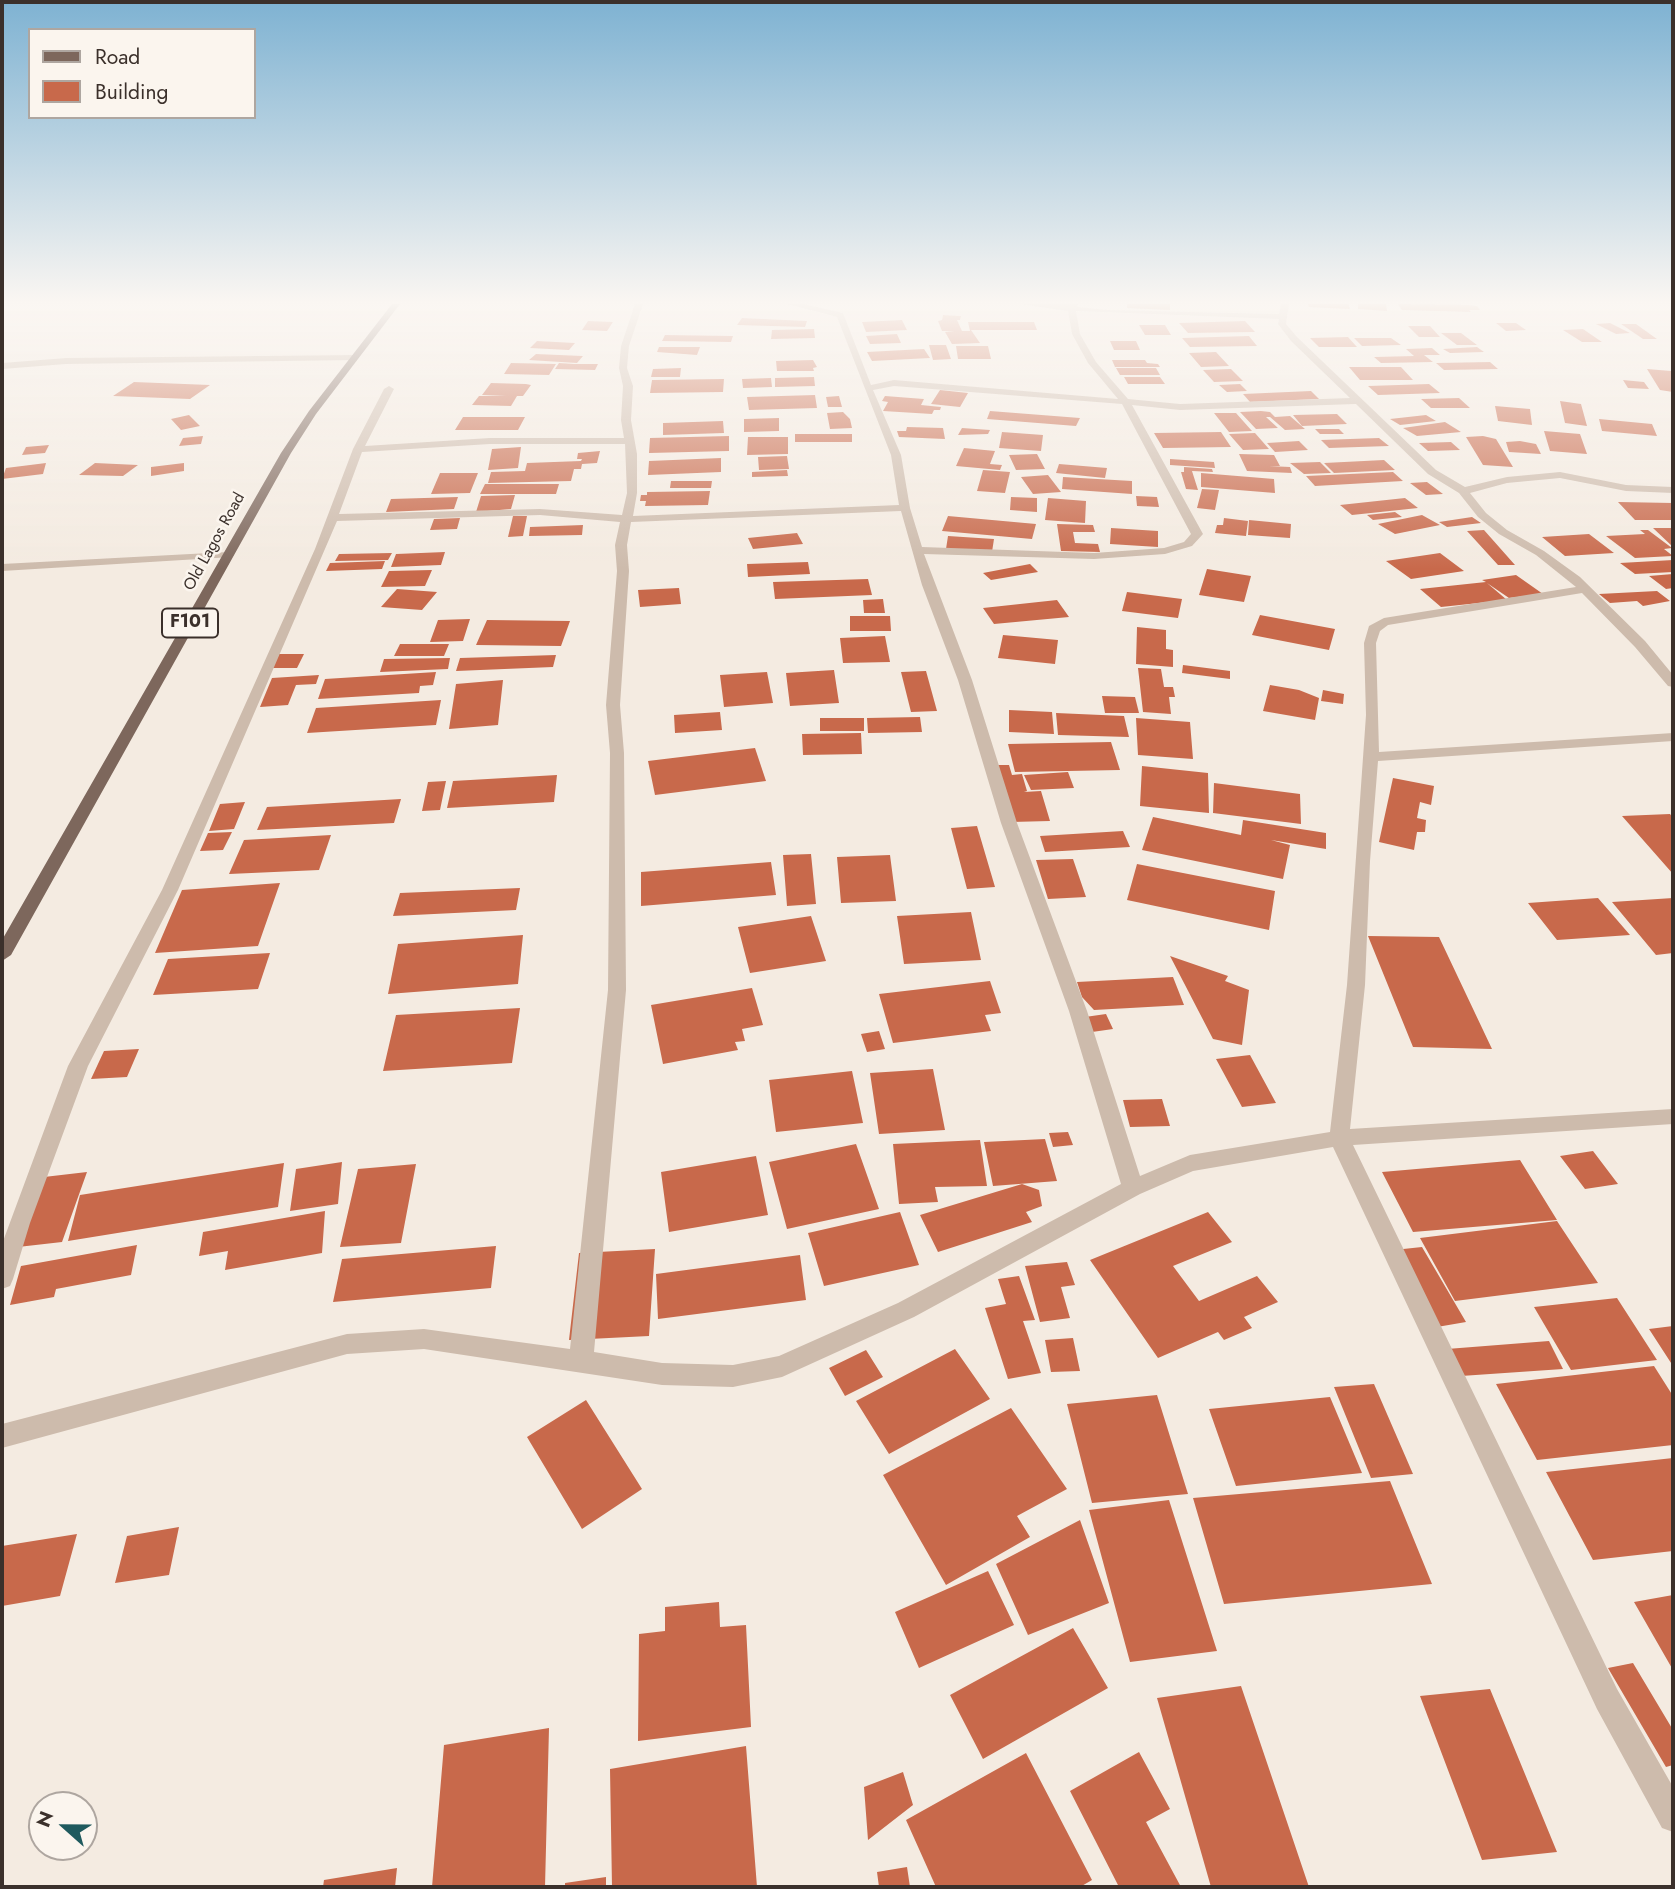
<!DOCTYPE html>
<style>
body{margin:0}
#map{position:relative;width:1675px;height:1889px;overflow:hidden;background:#f4ebe1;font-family:Jost,sans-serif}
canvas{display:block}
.frame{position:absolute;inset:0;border:4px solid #3b302b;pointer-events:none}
.legend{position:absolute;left:28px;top:28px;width:228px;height:91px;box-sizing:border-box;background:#fbf5ee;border:2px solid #aea6a0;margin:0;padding:9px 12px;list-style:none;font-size:21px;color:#3b302b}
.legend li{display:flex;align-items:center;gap:14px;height:35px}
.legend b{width:35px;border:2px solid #aea6a0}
.north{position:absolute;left:28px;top:1791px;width:70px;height:70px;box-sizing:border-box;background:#fbf5ee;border:2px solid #aea6a0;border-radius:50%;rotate:291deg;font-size:19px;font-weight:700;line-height:28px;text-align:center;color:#3b302b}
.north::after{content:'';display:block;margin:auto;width:24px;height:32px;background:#1f5a5e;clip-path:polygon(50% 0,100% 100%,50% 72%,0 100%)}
</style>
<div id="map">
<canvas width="1675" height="1889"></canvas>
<div class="frame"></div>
<ul class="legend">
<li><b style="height:9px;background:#7d675c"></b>Road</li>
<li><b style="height:19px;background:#c8694b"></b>Building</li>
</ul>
<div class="north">N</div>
</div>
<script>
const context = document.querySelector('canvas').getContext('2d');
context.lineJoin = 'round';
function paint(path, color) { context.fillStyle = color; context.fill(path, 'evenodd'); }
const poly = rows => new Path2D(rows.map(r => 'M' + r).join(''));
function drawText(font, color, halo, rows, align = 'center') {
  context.font = font + ' Jost,sans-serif'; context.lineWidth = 5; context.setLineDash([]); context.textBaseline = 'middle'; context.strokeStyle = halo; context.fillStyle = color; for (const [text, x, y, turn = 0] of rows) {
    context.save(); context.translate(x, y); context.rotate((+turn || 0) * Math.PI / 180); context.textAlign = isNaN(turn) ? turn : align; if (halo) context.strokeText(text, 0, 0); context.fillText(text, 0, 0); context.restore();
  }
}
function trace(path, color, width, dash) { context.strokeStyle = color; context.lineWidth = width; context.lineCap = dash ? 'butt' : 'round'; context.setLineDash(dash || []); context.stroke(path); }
const building = poly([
 [1127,304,1170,304,1170,310,1127,308],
 [1308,304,1348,304,1350,309,1309,307],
 [1358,304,1386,304,1387,311,1358,309],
 [1398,304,1468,305,1477,306,1480,310,1469,310,1471,312,1402,310],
 [943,315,961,316,960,320,957,320,962,331,970,331,968,322,1034,322,1037,330,971,330,980,343,952,344,945,332,954,331,942,331,938,321,942,320],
 [742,318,807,321,805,327,737,325],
 [902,320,907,330,866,332,862,322],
 [588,321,613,322,607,331,582,330],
 [1245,321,1255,332,1188,333,1179,323],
 [1496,323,1516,323,1526,330,1506,331],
 [1610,323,1630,333,1616,334,1596,324],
 [1621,324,1636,324,1657,339,1643,339],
 [1139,325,1165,325,1171,335,1145,335],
 [1408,326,1430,326,1440,337,1419,337],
 [814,329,815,338,771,339,772,330],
 [1583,329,1602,342,1582,342,1563,330],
 [1441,333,1461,333,1477,345,1457,345],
 [897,334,901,343,870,344,866,336],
 [665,335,733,336,731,342,662,341],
 [1249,336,1257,346,1190,347,1182,338],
 [1348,337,1357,347,1319,347,1310,338],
 [1354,338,1391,338,1401,345,1362,346],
 [537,341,575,343,569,350,530,348],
 [1110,341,1136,341,1140,350,1114,350],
 [929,345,946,345,951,359,933,360],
 [956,346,988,346,991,359,958,359],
 [659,347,700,347,697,355,657,352],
 [1477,347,1484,352,1450,353,1443,349],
 [1432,348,1440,355,1424,355,1433,362,1381,363,1374,357,1414,356,1406,349],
 [924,349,930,358,872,361,867,352],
 [1216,352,1229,366,1201,367,1189,353],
 [536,354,583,356,577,363,529,360],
 [813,360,817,367,813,368,814,371,777,371,776,361],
 [1112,360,1145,360,1147,363,1158,364,1160,367,1115,367],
 [1490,362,1498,369,1444,370,1436,363],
 [511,363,556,364,549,375,504,374],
 [559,363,574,364,598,364,595,370,555,369],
 [1349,367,1401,367,1413,380,1360,380],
 [681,368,680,377,651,377,653,369],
 [1116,368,1156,368,1160,375,1120,375],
 [1231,369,1243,381,1214,382,1203,370],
 [1647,369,1671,371,1673,392,1660,390],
 [814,377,815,386,775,387,775,378],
 [1124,377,1160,377,1165,384,1128,384],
 [771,378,772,387,743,388,742,379],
 [724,379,723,392,650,393,652,380],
 [1623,380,1644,382,1649,389,1628,388],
 [134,382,210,385,190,399,113,396],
 [491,383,526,384,531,385,523,396,517,396,511,406,472,405,479,396,506,396,482,395],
 [1240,384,1247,391,1227,392,1219,385],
 [1429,384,1440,393,1378,395,1368,386],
 [940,390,968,393,960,407,931,404],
 [1311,391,1319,399,1250,402,1243,394],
 [815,395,817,408,749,410,747,397],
 [839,396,842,407,828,407,826,397],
 [885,396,924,399,921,405,941,407,940,410,934,410,932,414,883,411,888,402,882,401],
 [1459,398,1470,408,1431,408,1421,399],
 [1560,401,1581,404,1587,426,1565,423],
 [1495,406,1530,409,1532,425,1498,421],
 [990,411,1080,418,1076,426,987,419],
 [1261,411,1270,412,1275,417,1290,416,1305,429,1285,430,1270,417,1266,417,1278,428,1256,429,1240,412],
 [843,412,850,419,852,428,830,429,827,413],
 [1214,413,1236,413,1252,431,1229,432],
 [1337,414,1347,424,1302,426,1293,415],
 [189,415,200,426,181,430,171,419],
 [1426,415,1436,421,1400,425,1390,419],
 [463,417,525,417,518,430,455,430],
 [779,418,779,431,744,432,744,419],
 [1599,419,1652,424,1657,436,1602,431],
 [723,421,724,433,663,435,663,423],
 [1445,422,1461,432,1417,436,1403,428],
 [907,427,943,428,945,439,899,437,897,431,906,431],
 [962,428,990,430,988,434,958,435],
 [1315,429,1339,429,1344,434,1320,434],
 [1544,431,1580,434,1587,454,1550,451],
 [1002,432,1043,435,1041,451,999,448],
 [1221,432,1231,447,1163,448,1154,433],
 [1255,433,1269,449,1243,450,1229,434],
 [795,434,852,434,852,442,795,442],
 [203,436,201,444,179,446,183,438],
 [729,436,729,451,649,453,650,438],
 [1483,436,1496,439,1513,467,1483,465,1466,437],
 [748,437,788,437,788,454,747,455],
 [1379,438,1389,446,1329,448,1321,440],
 [1299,441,1308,450,1275,452,1267,443],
 [1520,441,1536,444,1541,454,1509,452,1506,442],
 [1451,442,1460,450,1428,451,1419,443],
 [49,445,45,453,22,455,26,447],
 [521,447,518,468,488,470,492,449],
 [964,448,995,451,990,464,1002,465,1000,470,956,466],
 [600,451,597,463,582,464,581,469,574,469,571,481,488,483,491,472,525,471,527,463,581,461,582,459,577,459,578,453],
 [1037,454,1045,469,1016,470,1009,455],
 [1239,454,1274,455,1280,466,1269,466,1290,467,1292,473,1247,471],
 [787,456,789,469,759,470,758,457],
 [721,458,721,472,648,475,649,461],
 [1170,459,1214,462,1215,468,1170,465],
 [1384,460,1395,470,1334,473,1324,463],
 [1320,462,1331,473,1304,474,1290,463],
 [46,463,43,474,2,479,6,468],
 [95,463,138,465,123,476,79,475],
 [184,463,184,471,151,476,151,467],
 [1059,464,1107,468,1105,478,1056,473],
 [1184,467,1212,469,1213,472,1192,471,1198,490,1186,489,1181,472,1184,472],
 [787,470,788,476,752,477,752,472],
 [983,470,1010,472,1005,493,977,491],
 [1393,472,1403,481,1315,486,1306,476],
 [440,473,478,473,470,493,431,494],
 [1201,473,1274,479,1275,493,1201,487],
 [1048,475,1061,492,1033,494,1021,477],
 [1063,477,1132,481,1132,494,1062,489],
 [671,481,712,481,711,488,670,488],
 [1427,482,1443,494,1426,495,1410,483],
 [485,484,559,484,556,494,480,494],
 [1202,489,1219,490,1215,510,1197,508],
 [710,491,708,505,645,506,646,501,640,501,641,495,647,495,647,492],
 [515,495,511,509,476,512,481,496],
 [1136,496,1157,497,1159,507,1137,506],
 [458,497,454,509,386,512,391,499],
 [1011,497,1037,498,1037,512,1010,510],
 [1048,498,1086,501,1085,523,1045,520],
 [1405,498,1418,508,1352,515,1340,505],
 [1618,502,1673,503,1673,520,1635,520],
 [1395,512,1402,517,1373,520,1367,515],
 [1422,515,1440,525,1395,534,1378,524],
 [513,516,527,516,523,536,508,537],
 [948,516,1036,524,1032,539,942,531],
 [1472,517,1481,523,1447,527,1439,522],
 [460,518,457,529,430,530,434,519],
 [1224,518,1248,521,1246,536,1215,533,1217,525,1223,525],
 [1249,520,1291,524,1290,538,1248,535],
 [1057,524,1093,525,1095,532,1073,532,1075,543,1098,544,1100,552,1061,551],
 [583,525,582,535,529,536,530,527],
 [1111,528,1158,531,1158,547,1110,544],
 [1653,528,1673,528,1673,547],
 [1484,530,1515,565,1498,565,1467,531],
 [1640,530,1648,530,1672,548,1664,549,1673,556,1635,558,1606,536,1645,534],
 [797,533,803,544,753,549,748,538],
 [1589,534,1614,553,1565,556,1542,537],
 [948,536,994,539,992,552,946,549],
 [445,552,441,565,391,567,396,554],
 [392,553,388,560,335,561,339,554],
 [1440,553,1464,571,1411,579,1386,561],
 [1673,560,1673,572,1635,574,1620,563],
 [385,561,382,569,326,571,330,563],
 [808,562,810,574,748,577,747,564],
 [1030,564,1038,572,991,580,983,573],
 [1207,569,1251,576,1244,602,1199,595],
 [432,570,425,586,381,587,389,571],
 [1673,574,1673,588,1666,589,1649,576],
 [1516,575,1543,594,1509,598,1487,583,1507,600,1441,607,1420,589,1486,582,1482,580],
 [868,579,872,595,775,599,773,582],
 [679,588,681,604,640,607,638,590],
 [397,589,437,592,422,610,381,607],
 [1657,591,1670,601,1643,606,1637,601,1610,603,1599,594],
 [1127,592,1182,599,1178,618,1122,611],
 [883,599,885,613,864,613,863,600],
 [1057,600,1069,617,994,624,983,608],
 [1260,615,1335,629,1329,650,1252,635],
 [850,616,890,616,891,631,850,631],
 [470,619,463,641,430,642,438,620],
 [487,620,570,621,561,646,476,645],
 [1137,627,1166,630,1166,649,1173,650,1173,667,1136,664],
 [1003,635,1058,640,1055,664,998,658],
 [885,636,890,662,843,663,840,638],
 [400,644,449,644,444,656,394,656],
 [279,654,304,654,297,668,272,668],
 [556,655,553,667,456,671,460,658],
 [450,658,448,669,380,672,384,659],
 [1183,665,1230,671,1230,679,1182,673],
 [1138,668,1161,669,1164,687,1173,687,1175,697,1169,697,1171,714,1143,712],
 [834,670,839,703,790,706,786,673],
 [926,671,937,711,911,712,901,672],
 [436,672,433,685,420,686,419,693,318,699,325,679],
 [767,672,773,703,724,707,720,675],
 [319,675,316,684,296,685,288,705,260,707,272,678],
 [503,680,498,725,449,729,456,684],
 [1270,685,1299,690,1319,698,1315,720,1263,711],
 [1323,690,1344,694,1343,704,1321,701],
 [1102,696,1135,697,1139,713,1105,713],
 [441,700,436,725,307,733,316,708],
 [1009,710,1052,712,1054,734,1009,732],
 [720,712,722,730,675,733,674,715],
 [1056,713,1124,716,1129,737,1058,735],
 [920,717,922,732,868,733,867,718],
 [820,718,864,718,864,731,820,731],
 [1136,718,1190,722,1193,759,1138,755],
 [861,733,862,754,803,755,802,734],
 [1111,742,1120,770,1015,772,1008,744],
 [755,748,766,781,655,795,648,761],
 [996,765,1009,765,1012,775,1022,774,1027,791,1024,792,1041,791,1050,821,1011,822],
 [1142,766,1208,773,1209,813,1140,806],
 [1068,772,1074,788,1031,790,1024,775],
 [557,775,554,802,447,808,453,781],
 [1393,778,1434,786,1431,805,1420,802,1417,818,1426,820,1425,832,1417,832,1414,850,1379,842],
 [446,781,440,810,422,811,428,782],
 [1214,783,1300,794,1301,824,1213,813],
 [401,799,394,823,257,830,267,807],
 [245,802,234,829,209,831,220,804],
 [1670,814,1673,818,1673,874,1622,816],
 [1153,817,1241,835,1243,820,1326,833,1326,849,1271,840,1290,845,1283,879,1142,850],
 [977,826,995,887,967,889,951,828],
 [1123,831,1130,847,1045,852,1040,836],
 [232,832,223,850,200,851,208,833],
 [331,835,319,870,229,874,244,840],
 [811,854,816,904,787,906,783,855],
 [890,855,896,901,841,903,837,857],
 [1073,859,1086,897,1048,899,1036,860],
 [771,862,776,895,641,906,641,872],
 [1137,864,1275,891,1269,930,1127,900],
 [280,883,258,946,155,953,182,890],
 [520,888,516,910,393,916,400,893],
 [1598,898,1630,935,1557,940,1528,903],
 [1673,898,1673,953,1656,955,1612,902],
 [971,912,981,960,904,964,897,916],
 [811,916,826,961,750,973,738,927],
 [523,935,518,984,388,994,398,944],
 [1368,936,1439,937,1492,1049,1413,1047],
 [270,953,258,989,153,995,168,959],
 [1170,956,1228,976,1225,981,1249,990,1242,1045,1213,1039],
 [1173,977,1184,1005,1094,1010,1082,997,1077,982],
 [990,981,1001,1013,985,1015,991,1031,893,1043,879,994],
 [752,988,763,1025,742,1029,745,1041,735,1042,738,1050,663,1064,651,1005],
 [520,1008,512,1063,383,1071,396,1015],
 [1106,1014,1113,1029,1092,1032,1085,1017],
 [879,1031,885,1049,867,1052,861,1034],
 [139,1049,127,1077,91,1079,104,1051],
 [1250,1055,1276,1103,1242,1107,1216,1059],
 [933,1069,945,1130,879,1134,870,1073],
 [852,1071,863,1123,776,1132,769,1080],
 [1162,1099,1170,1126,1130,1127,1123,1100],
 [1068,1132,1073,1145,1053,1147,1049,1133],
 [1045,1139,1057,1181,993,1186,984,1142],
 [980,1140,987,1186,935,1187,938,1202,899,1204,893,1144],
 [856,1144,879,1209,787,1229,769,1162],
 [1593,1151,1618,1184,1585,1189,1560,1156],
 [756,1156,768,1215,669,1232,661,1172],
 [1520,1160,1557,1220,1413,1232,1382,1172],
 [342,1162,338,1204,290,1211,296,1169],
 [284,1163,278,1207,68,1241,80,1195],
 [416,1164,401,1243,340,1247,358,1169],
 [87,1172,62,1242,18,1247,44,1177],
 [1022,1184,1039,1190,1042,1206,1026,1212,1032,1222,938,1252,920,1215],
 [325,1211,322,1253,225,1270,228,1251,199,1256,203,1232],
 [900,1212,919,1265,824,1286,808,1233],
 [1208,1212,1232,1242,1173,1266,1199,1301,1257,1276,1278,1302,1244,1317,1252,1328,1224,1340,1218,1332,1158,1358,1090,1260],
 [1557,1221,1598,1283,1455,1301,1420,1238],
 [137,1245,131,1275,56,1289,54,1297,10,1305,21,1266],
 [496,1246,491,1288,333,1302,342,1259],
 [1422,1247,1466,1322,1437,1327,1394,1250],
 [655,1249,649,1336,569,1340,579,1253],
 [800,1255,806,1300,658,1319,656,1274],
 [1067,1262,1075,1285,1061,1287,1070,1318,1040,1322,1025,1266],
 [1019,1276,1035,1320,1023,1321,1041,1373,1008,1379,985,1308,1006,1304,998,1279],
 [1617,1298,1657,1360,1571,1370,1534,1307],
 [1673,1326,1673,1366,1649,1329],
 [1073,1338,1080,1371,1051,1372,1045,1340],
 [1549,1341,1563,1369,1461,1376,1447,1349],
 [955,1349,990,1399,889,1454,856,1401],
 [866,1350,883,1377,845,1396,829,1368],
 [1654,1366,1673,1396,1673,1445,1537,1460,1496,1384],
 [1374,1384,1413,1474,1371,1478,1334,1387],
 [1157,1395,1188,1494,1092,1503,1067,1404],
 [1330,1397,1362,1473,1236,1486,1209,1409],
 [586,1400,642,1489,582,1529,527,1437],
 [1011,1408,1067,1489,1017,1516,1030,1537,946,1585,883,1475],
 [1673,1458,1673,1551,1593,1560,1546,1472],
 [1390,1481,1432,1584,1224,1604,1193,1498],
 [1169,1500,1217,1651,1130,1662,1089,1510],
 [1080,1520,1109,1603,1028,1635,996,1564],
 [179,1527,169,1575,115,1583,127,1536],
 [77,1534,60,1596,2,1606,2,1546],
 [988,1571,1014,1625,919,1668,895,1612],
 [1673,1595,1673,1670,1634,1602],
 [719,1602,720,1627,746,1625,751,1727,638,1741,639,1634,665,1631,665,1607],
 [1073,1628,1108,1688,983,1759,950,1695],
 [1633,1663,1673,1730,1673,1765,1666,1767,1608,1668],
 [1241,1686,1309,1887,1211,1887,1157,1698],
 [1490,1689,1557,1852,1482,1860,1420,1696],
 [549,1728,545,1887,432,1887,444,1745],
 [746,1746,757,1887,612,1887,610,1769],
 [1139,1752,1170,1809,1146,1822,1181,1887,1119,1887,1070,1791],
 [1026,1753,1092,1880,1080,1887,936,1887,906,1820],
 [903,1772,913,1805,868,1840,864,1787],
 [907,1867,910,1887,879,1887,877,1872],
 [397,1868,395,1887,323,1887,324,1880],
 [606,1877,606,1887,565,1887,565,1883]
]);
const minor = poly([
 [635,304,643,304,629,346,627,368,633,386,631,420,637,454,637,493,633,516,899,505,891,455,837,317,788,304,803,304,843,313,871,385,894,380,1118,399,1088,363,1072,334,1068,311,1021,304,1078,304,1077,307,1107,310,1279,314,1281,304,1289,304,1286,324,1297,337,1436,470,1465,487,1507,477,1560,472,1626,485,1673,487,1673,493,1626,491,1560,478,1507,483,1470,493,1486,513,1507,530,1544,551,1580,577,1645,641,1673,675,1673,687,1668,686,1635,647,1582,593,1388,625,1380,631,1376,643,1379,752,1673,733,1673,741,1378,761,1370,861,1365,985,1350,1129,1673,1109,1673,1124,1353,1145,1617,1689,1673,1787,1673,1832,1662,1828,1597,1709,1333,1147,1193,1171,1140,1194,914,1317,782,1377,733,1387,662,1385,424,1349,347,1354,2,1448,2,1424,347,1334,424,1329,570,1349,608,990,610,753,606,705,617,571,615,545,620,522,540,515,337,521,178,890,88,1066,30,1223,13,1279,10,1286,2,1289,2,1244,68,1066,162,890,315,549,353,449,384,389,389,386,394,389,365,446,490,438,624,438,621,420,623,386,619,368,621,346,635,304],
 [1076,311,1279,319,1278,324,1291,341,1350,398,1180,404,1128,399,1096,362,1080,334,1076,311],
 [894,386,1122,404,1191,534,1184,542,1164,548,1094,553,922,547,910,508,901,455,873,390,894,386],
 [1356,404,1428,474,1459,493,1478,517,1499,534,1536,555,1576,587,1384,618,1369,626,1364,643,1366,715,1347,985,1330,1132,1190,1155,1140,1176,1087,1011,1017,823,972,680,924,554,1094,559,1165,554,1192,546,1203,534,1132,405,1180,410,1356,404],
 [490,444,625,444,627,493,622,515,540,509,339,514,362,452,490,444],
 [901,511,922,585,958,680,1001,823,1069,1011,1121,1184,898,1303,779,1356,733,1365,662,1363,594,1352,626,990,624,753,620,705,629,571,627,545,631,522,901,511],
 [353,355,356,360,66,364,2,369,2,363,66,358,353,355],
 [228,552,234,555,232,557,2,571,2,564,228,552]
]);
const primary = poly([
 [392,304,400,304,316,414,291,453,11,955,2,961,2,940,281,453,309,411,392,304]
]);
const farStreetnames = [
 ["Old Lagos Road",215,542,-61]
];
const shields = [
 [190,623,56]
];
const shieldNames = [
 ["F101",190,623]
];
paint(building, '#c8694b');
paint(minor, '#cdbbac');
paint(primary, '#7d675c');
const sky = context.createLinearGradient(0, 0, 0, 569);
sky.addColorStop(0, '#7eb2d2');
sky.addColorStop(0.53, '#faf6f2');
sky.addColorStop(1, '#faf6f200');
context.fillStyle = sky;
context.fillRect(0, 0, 1675, 569);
drawText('16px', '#3b302b', '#fbf5ee', farStreetnames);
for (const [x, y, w] of shields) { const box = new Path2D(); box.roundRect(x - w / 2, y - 14.5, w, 29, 5); context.fillStyle = '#fbf5ee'; context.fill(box); trace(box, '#3b302b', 2); }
drawText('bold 18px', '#3b302b', null, shieldNames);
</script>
